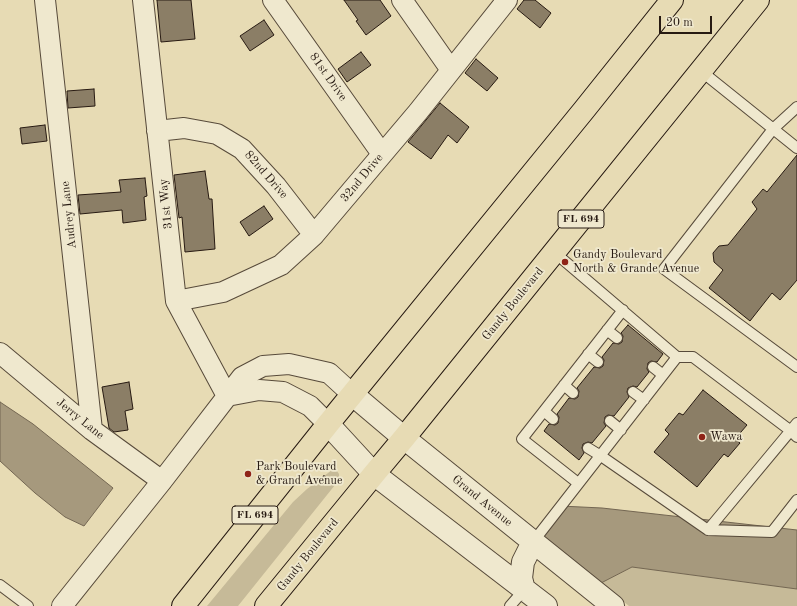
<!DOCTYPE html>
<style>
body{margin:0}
#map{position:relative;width:797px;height:606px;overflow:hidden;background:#e7dbb4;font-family:"Old Standard TT",serif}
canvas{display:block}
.scale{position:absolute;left:659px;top:16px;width:53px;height:18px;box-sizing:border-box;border:2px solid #271a12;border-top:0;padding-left:5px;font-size:12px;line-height:14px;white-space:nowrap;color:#271a12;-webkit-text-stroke:3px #efe8ce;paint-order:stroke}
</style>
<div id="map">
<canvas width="797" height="606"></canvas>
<div class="scale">20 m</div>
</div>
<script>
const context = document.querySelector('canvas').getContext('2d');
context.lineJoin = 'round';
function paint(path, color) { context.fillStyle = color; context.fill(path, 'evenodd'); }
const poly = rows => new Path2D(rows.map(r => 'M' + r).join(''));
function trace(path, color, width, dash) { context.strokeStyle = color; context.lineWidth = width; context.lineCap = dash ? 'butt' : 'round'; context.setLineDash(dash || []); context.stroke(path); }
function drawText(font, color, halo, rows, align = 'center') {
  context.font = font + ' "Old Standard TT",serif'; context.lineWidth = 3.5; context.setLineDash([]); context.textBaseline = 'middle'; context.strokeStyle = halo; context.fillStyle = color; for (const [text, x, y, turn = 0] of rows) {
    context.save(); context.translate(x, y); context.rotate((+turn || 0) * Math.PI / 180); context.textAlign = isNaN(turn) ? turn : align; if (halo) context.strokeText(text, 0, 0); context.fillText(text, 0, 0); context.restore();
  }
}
const green = poly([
 [332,470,337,471,339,474,339,480,238,606,207,606,293,502,307,489],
 [632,567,797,589,797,606,629,606,601,583]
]);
const water = poly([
 [0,402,33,424,113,488,84,526,65,517,35,493,0,461,0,402],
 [560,506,602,508,797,530,797,589,632,567,601,583,538,533,560,506]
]);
const building = poly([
 [157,0,191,0,195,39,161,42,157,0],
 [344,0,380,0,391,16,366,35,356,21,358,20,344,0],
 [524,0,535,0,551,13,540,28,517,9,524,0],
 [264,20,274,35,250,51,240,36,264,20],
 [361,52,371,65,347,82,338,69,361,52],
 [476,59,498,78,487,91,465,73,476,59],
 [94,89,95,106,68,108,67,91,94,89],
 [440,103,469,127,457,143,448,135,431,159,408,142,440,103],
 [45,125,47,141,22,144,20,128,45,125],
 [797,155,797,280,780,300,772,293,750,321,709,288,723,270,714,262,713,253,719,246,728,245,757,209,752,202,763,189,767,192,797,155],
 [205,171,209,199,212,199,215,249,185,252,182,217,179,218,174,175,205,171],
 [145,178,147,196,144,197,146,220,123,223,122,210,80,214,78,195,121,192,119,180,145,178],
 [264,206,273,219,249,236,240,222,264,206],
 [628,325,663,354,657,362,651,361,648,363,647,369,649,372,637,387,633,386,628,388,627,392,629,397,614,416,608,415,605,417,604,423,606,426,592,443,588,442,583,444,582,448,584,453,579,460,544,431,549,424,555,425,558,423,559,417,557,414,569,398,575,399,578,397,579,391,577,388,594,367,600,368,603,366,604,360,602,357,613,343,619,344,622,342,623,336,621,333,628,325],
 [129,382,133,409,125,411,128,430,114,432,109,428,102,387,129,382],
 [703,390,747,425,735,439,740,443,728,457,724,454,697,487,654,452,669,434,665,430,679,413,683,415,703,390]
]);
const path = poly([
 [323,476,335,484]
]);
const service = poly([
 [701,71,797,148],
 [797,107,773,129,664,269,797,367],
 [607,330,617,338],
 [588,354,598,362],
 [677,357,693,357,791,431,797,437],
 [653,367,663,375],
 [564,385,573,393],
 [633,392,644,400],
 [544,411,553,419],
 [610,421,621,430],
 [588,448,601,456,708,530,797,423],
 [578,483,522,439,623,310],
 [708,530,772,532,797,500],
 [533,542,677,357,554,252],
 [0,585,28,606],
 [510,606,524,590]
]);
const minor = poly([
 [45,0,92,430],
 [143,0,176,301,227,396],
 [273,0,382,154],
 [402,0,451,70],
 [157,131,184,128,217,134,242,149,276,186,314,235],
 [176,301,223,292,281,265,314,235,418,112,507,0],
 [0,353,92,430,162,481],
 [227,396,259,390,283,392,310,406,328,424],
 [62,606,162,481,242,377,263,366,289,364,329,373,352,394]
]);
const tertiary = poly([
 [352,394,404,438,613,606],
 [328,424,374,474,546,606],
 [524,590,521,578,523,562,533,542]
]);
const trunk = poly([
 [183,606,328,424,584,110,672,0],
 [266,606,374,474,404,438,758,0]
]);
const markers = [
 [565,262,4,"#8f2418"],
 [702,437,4,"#8f2418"],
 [248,474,4,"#8f2418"]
];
const shields = [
 [581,219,46],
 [255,515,46]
];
const shieldNames = [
 ["FL 694",581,219],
 ["FL 694",255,515]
];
const streetNames = [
 ["81st Drive",328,77,55],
 ["82nd Drive",266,175,49],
 ["32nd Drive",362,178,-50],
 ["31st Way",166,204,-96],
 ["Audrey Lane",69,215,-96],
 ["Gandy Boulevard",513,304,-51],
 ["Jerry Lane",80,419,39],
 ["Grand Avenue",482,501,39],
 ["Gandy Boulevard",308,555,-51]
];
const poiNames = [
 ["Gandy Boulevard",573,255],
 ["North & Grande Avenue",573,269],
 ["Wawa",710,437],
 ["Park Boulevard",256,467],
 ["& Grand Avenue",256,481]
];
paint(green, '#c6ba98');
paint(water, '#a6997d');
trace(water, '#736652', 1);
paint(building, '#8b7e66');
trace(building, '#271a12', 1);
trace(service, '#574a3a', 12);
trace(minor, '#574a3a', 22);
trace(tertiary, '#574a3a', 24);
trace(trunk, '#271a12', 24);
trace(path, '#271a12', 2.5, [3, 2]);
trace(service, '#efe8ce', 10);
trace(minor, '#efe8ce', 20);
trace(tertiary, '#efe8ce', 22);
trace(trunk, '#e7dbb4', 22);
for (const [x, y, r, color] of markers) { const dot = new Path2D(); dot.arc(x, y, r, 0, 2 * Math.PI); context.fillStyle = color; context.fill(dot); trace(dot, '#efe8ce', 1.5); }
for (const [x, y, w] of shields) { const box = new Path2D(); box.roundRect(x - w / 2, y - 9, w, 18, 3); context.fillStyle = '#efe8ce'; context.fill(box); trace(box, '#271a12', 1); }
drawText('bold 11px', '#271a12', null, shieldNames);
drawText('12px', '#271a12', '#efe8ce', streetNames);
drawText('12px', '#271a12', '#efe8ce', poiNames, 'left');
</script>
